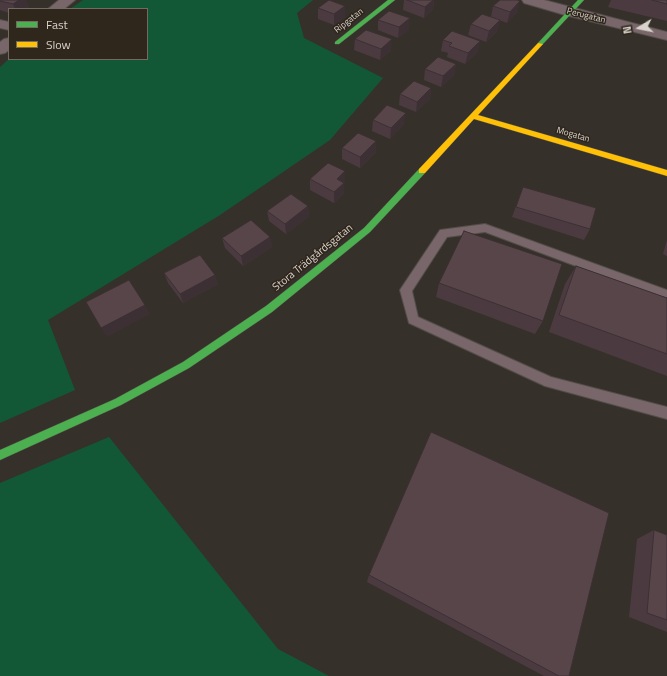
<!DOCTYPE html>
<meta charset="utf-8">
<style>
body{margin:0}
#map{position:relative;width:667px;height:676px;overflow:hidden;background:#36302a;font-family:"Titillium Web",sans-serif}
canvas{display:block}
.legend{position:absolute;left:8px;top:8px;width:140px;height:52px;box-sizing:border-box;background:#2f261c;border:1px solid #736b62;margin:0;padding:5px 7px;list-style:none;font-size:12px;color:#d9d3cc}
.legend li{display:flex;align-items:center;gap:8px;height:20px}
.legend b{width:20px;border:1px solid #736b62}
.north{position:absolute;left:619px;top:8px;width:40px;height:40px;-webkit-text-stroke:3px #2f261c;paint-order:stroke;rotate:260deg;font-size:11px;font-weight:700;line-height:16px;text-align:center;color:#d9d3cc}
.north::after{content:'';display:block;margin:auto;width:14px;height:18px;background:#d9d3cc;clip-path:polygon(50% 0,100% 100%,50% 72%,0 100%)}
</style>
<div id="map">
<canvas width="667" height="676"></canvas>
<ul class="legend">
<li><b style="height:5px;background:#4caf50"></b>Fast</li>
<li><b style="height:5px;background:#ffc107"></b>Slow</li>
</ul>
<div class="north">N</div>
</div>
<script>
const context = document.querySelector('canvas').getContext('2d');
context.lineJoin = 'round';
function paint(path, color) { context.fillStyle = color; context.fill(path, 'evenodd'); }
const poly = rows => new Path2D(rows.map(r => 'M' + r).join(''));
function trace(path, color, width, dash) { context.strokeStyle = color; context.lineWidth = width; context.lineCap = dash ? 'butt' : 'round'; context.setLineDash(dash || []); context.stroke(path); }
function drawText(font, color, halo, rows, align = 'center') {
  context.font = font + ' "Titillium Web",sans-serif'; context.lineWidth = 3; context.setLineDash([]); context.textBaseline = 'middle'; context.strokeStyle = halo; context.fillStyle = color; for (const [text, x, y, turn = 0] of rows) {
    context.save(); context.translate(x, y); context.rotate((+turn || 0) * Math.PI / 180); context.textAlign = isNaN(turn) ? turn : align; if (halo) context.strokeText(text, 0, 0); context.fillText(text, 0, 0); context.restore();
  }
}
const green = poly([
 [83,0,313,0,297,13,304,38,383,78,330,140,220,215,48,320,75,390,0,423,0,67,9,59,147,59,147,9,70,9],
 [109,437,278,649,329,676,0,676,0,483]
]);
const lane = poly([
 [485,224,667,290,667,300,485,232,447,237,412,291,418,317,551,377,667,407,667,419,545,386,409,323,400,290,440,230,485,224]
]);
const street = poly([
 [59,0,75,0,64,9,48,9,59,0],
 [522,0,544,0,667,32,667,40,565,15,524,3,522,0],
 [0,20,9,22,9,30,0,28,0,20],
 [9,38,9,50,5,53,0,54,0,42,4,39,9,38]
]);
const fast = poly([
 [388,0,395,0,339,44,335,44,335,42,388,0],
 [578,0,584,0,542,45,538,45,538,43,578,0],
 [422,168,425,169,425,173,370,232,272,312,189,368,121,405,0,460,0,450,115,399,183,362,266,306,364,228,419,169,422,168]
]);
const slow = poly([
 [538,43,543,44,478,115,667,170,667,176,474,119,425,173,419,173,419,169,538,43]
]);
const wall = poly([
 [0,0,29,6,26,9,9,9,9,13,0,10],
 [404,0,434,0,433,9,424,18,403,10],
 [611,0,667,0,667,21,608,7],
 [493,6,517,12,507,23,491,17],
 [318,8,345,17,334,25,318,19],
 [378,20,409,29,398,38,378,30],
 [500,20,497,31,486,42,468,35,471,24],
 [355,39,391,50,380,60,354,50],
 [443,40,480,41,477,52,465,64,447,57,448,53,441,51],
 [456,64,454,75,441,87,424,80,425,69],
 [431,88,430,99,416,112,399,105,400,94],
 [373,120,404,124,390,139,372,131],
 [376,141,376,152,360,168,342,159,342,148],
 [310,179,345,182,344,183,344,193,334,203,310,190],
 [523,187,590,229,584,240,512,217],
 [308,206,309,216,286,234,269,221,267,211],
 [270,237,272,247,243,266,225,248,222,238],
 [667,240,667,256,663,254],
 [576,266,667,298,667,376,549,332,565,284],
 [164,273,218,284,183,303,168,283],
 [439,283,543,321,535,334,436,297],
 [654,530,667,535,667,632,629,617,637,539],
 [369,575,569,676,544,676,367,582]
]);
const shadedWall = poly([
 [19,0,26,0,29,6,26,9,15,9,13,4],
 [433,0,434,0,433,9,424,18,425,7],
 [520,1,517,12,507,23,510,12],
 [345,6,345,17,334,25,334,14],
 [410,18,409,29,398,38,399,27],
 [500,20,497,31,486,42,489,31],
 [392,39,391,50,380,60,381,49],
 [480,41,477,52,465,64,468,53],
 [456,64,454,75,441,87,443,76],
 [431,88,430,99,416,112,417,102],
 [406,113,404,124,390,139,391,128],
 [376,141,376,152,360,168,360,157],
 [345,171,344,193,334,203,334,192,337,179],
 [308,206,309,216,286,234,285,224],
 [270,237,272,247,243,266,241,256],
 [215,275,218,284,183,303,180,294],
 [145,305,150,314,107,337,101,328]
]);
const building = poly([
 [0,0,19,0,13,4,0,1,0,0],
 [329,0,345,6,334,14,318,8,329,0],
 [407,0,433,0,425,7,407,0],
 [500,0,517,0,520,1,510,12,493,6,500,0],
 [652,0,667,0,667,4,652,0],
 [389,11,410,18,399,27,378,20,389,11],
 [482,14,500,20,489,31,471,24,482,14],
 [366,30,392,39,381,49,355,39,366,30],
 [452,31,480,41,468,53,449,46,452,43,443,40,452,31],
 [438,57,456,64,443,76,425,69,438,57],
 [414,81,431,88,417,102,400,94,414,81],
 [387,105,406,113,391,128,373,120,387,105],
 [358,133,376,141,360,157,342,148,358,133],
 [328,163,345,171,337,179,344,183,334,192,310,179,328,163],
 [523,187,596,208,590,229,516,207,523,187],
 [291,194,308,206,285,224,267,211,291,194],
 [251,220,270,237,241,256,222,238,251,220],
 [464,231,562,264,543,321,439,283,464,231],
 [200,255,215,275,180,294,164,273,200,255],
 [576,266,667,298,667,354,559,315,576,266],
 [129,280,145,305,101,328,86,302,129,280],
 [431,432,609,513,569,676,559,676,369,575,431,432],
 [654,530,667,535,667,620,647,613,654,530]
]);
const farStreetnames = [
 ["Perugatan",586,16,14],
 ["Ripgatan",349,21,-38],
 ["Mogatan",573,135,16]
];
const streetNames = [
 ["Stora Trädgårdsgatan",313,258,-39]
];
paint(green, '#135836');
trace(lane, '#534d48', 2);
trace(street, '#534d48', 2);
trace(fast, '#534d48', 1);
trace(slow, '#534d48', 1);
paint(lane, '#78666a');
paint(street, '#78666a');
paint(fast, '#4caf50');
paint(slow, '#ffc107');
paint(wall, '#4b3b40');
paint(shadedWall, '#3d3034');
paint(building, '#57454a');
trace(building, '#3d3034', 1);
drawText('9px', '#d9d3cc', '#2f261c', farStreetnames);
drawText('11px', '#d9d3cc', '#2f261c', streetNames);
</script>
